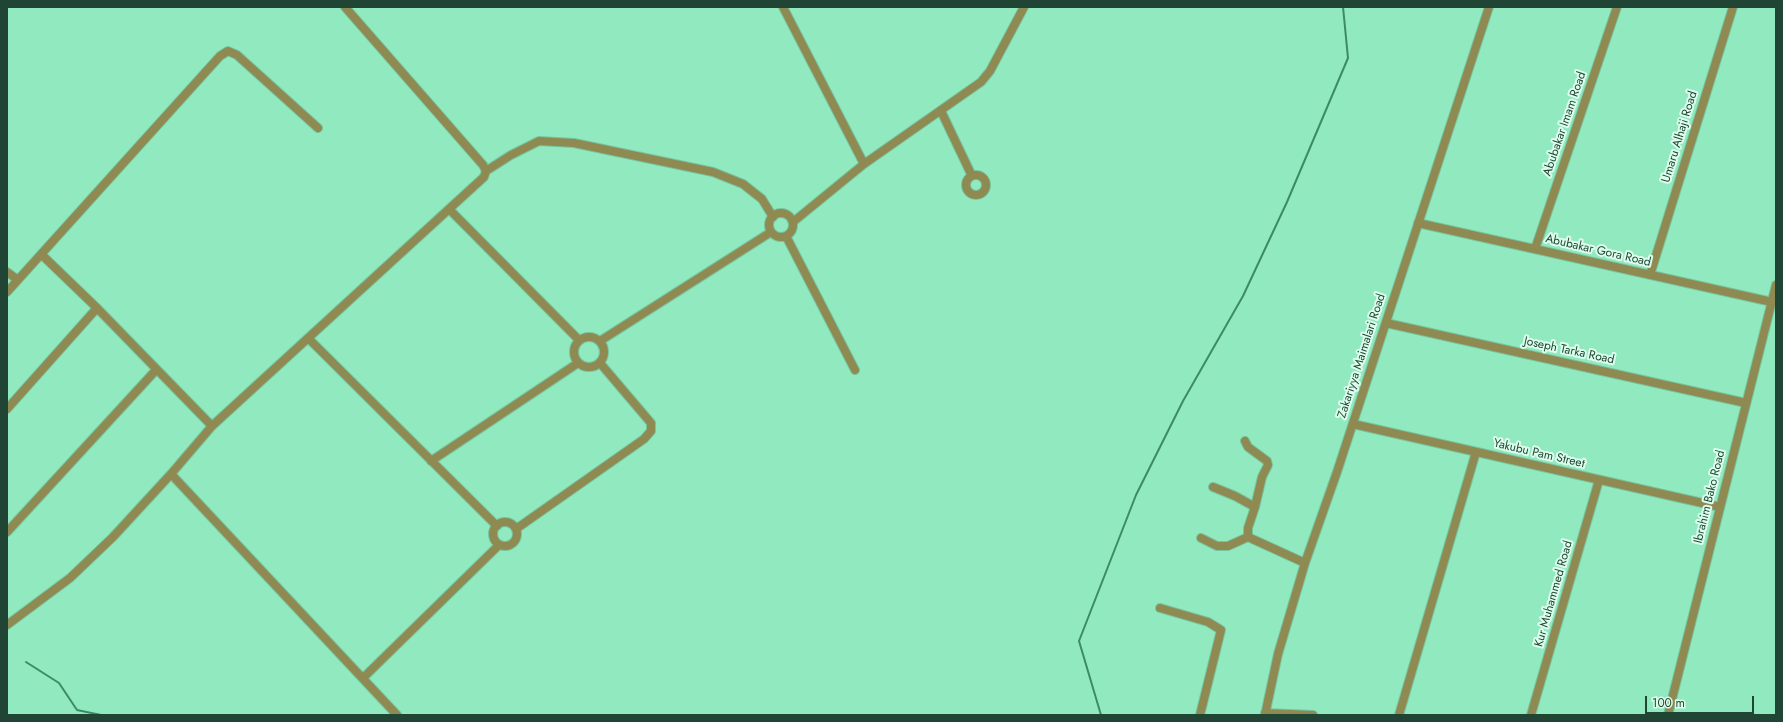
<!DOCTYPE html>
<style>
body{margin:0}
#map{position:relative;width:1783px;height:722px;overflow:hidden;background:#90e9bf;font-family:Jost,sans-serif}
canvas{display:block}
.frame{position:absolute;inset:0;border:8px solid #204534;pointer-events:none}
.scale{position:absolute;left:1645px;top:696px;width:109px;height:18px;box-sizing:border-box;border:2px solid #204534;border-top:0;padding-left:5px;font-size:12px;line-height:14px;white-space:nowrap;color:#204534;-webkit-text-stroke:3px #dcfdec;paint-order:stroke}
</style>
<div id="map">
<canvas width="1783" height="722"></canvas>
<div class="frame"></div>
<div class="scale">100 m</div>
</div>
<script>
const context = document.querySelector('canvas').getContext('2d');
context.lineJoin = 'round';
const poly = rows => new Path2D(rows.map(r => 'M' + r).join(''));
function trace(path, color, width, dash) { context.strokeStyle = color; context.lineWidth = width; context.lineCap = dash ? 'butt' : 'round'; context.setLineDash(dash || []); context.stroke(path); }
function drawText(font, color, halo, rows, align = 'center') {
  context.font = font + ' Jost,sans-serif'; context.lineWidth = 4; context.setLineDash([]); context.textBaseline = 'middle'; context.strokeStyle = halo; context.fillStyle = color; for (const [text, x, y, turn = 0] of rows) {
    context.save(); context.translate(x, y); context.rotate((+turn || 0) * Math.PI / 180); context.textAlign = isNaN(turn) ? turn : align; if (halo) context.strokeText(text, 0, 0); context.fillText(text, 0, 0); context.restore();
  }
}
const stream = poly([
 [26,662,59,683,77,710,101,715],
 [1101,715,1079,641,1136,495,1183,401,1243,296,1287,202,1348,58,1343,7]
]);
const minor = poly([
 [345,7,483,165,486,171],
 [783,7,864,164],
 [941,111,972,176],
 '966 185a10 10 0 1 1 20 0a10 10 0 1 1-20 0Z',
 [449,209,579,340],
 '769 225a12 12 0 1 1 24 0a12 12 0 1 1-24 0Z',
 [793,222,864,164,981,82,990,71,1024,7],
 [1418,223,1772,302],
 [786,236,855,370],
 [1535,249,1617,7],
 [42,255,97,308,212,426],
 [7,272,18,280],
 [1650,275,1733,7],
 [7,292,220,56,228,51,237,55,318,128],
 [1386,323,1746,403],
 '574 352a15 15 0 1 1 30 0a15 15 0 1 1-30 0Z',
 [309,339,497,526],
 [600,341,771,232],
 [7,409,97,308],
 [1353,424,1720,507],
 [431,461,578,363],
 [171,474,397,715],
 [1213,487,1235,496,1255,507,1262,477,1268,465,1267,461,1248,447,1245,441],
 [1255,507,1248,528,1248,537,1305,563],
 '493 534a12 12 0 1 1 24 0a12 12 0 1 1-24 0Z',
 [516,529,644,439,651,431,651,423,600,363],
 [7,532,156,370],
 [1201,538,1217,546,1228,546,1248,537],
 [1160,608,1208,622,1221,630,1200,715],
 [7,625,70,578,113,537,171,474,212,426,449,209,484,177,486,171,511,155,539,141,574,143,713,172,743,184,762,199,773,217],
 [363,678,499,545],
 [1265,713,1313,715],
 [1265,715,1278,654,1305,563,1337,472,1489,7],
 [1399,715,1476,452],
 [1531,715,1599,480],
 [1668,715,1776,285]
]);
const streetNames = [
 ["Abubakar Imam Road",1565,124,-71],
 ["Umaru Alhaji Road",1680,137,-73],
 ["Abubakar Gora Road",1598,251,13],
 ["Joseph Tarka Road",1569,351,12],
 ["Zakariyya Maimalari Road",1362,356,-72],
 ["Yakubu Pam Street",1539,454,13],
 ["Ibrahim Bako Road",1710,497,-76],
 ["Kur Muhammed Road",1554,594,-74]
];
trace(stream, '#3d8a68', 2);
trace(minor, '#77c5a0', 10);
trace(minor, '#8f8952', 8);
drawText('12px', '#204534', '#dcfdec', streetNames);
</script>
